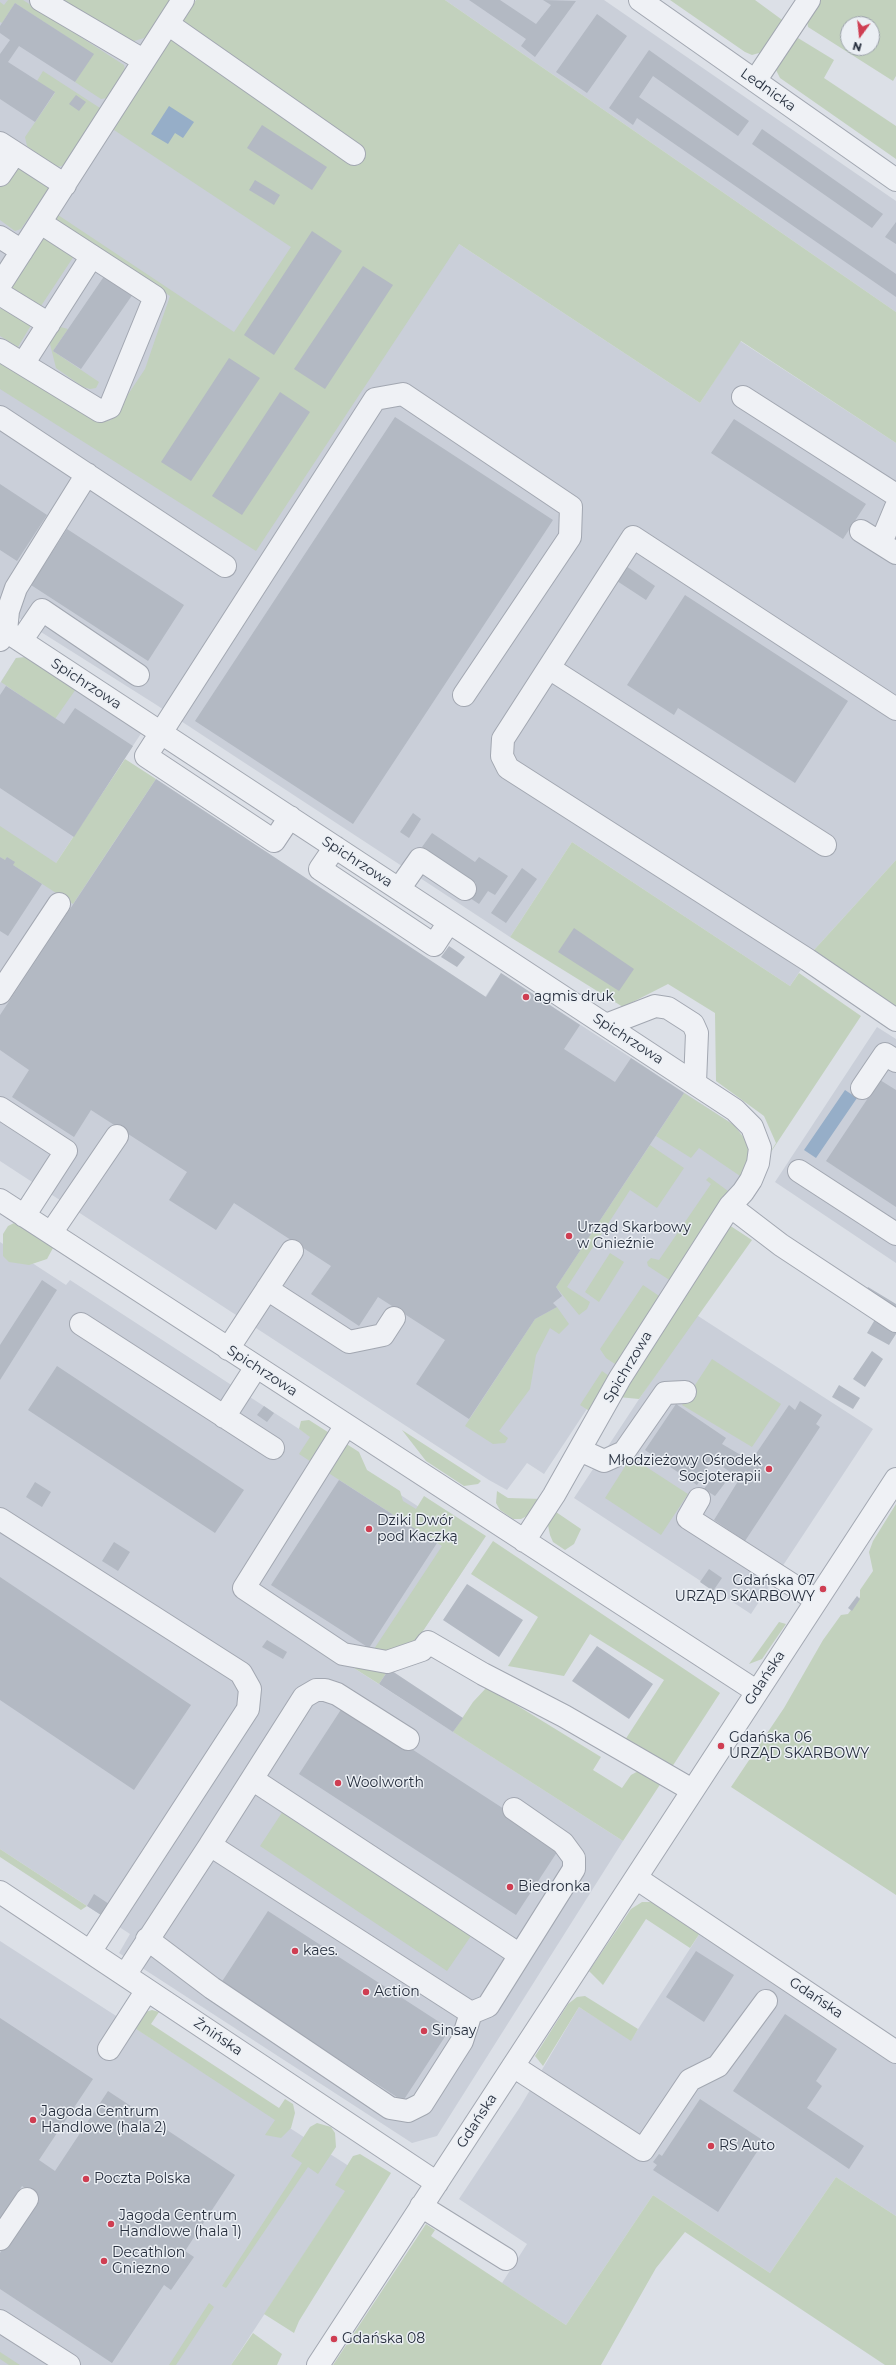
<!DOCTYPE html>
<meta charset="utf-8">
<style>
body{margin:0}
#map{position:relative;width:896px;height:2365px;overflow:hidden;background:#dce0e7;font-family:Montserrat,sans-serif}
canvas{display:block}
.north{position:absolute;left:840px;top:16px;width:40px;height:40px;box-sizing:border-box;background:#ebeff4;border:1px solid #9ca2ab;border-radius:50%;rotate:195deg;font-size:11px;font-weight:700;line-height:16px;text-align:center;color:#262e3d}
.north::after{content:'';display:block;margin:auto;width:14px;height:18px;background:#cf3e52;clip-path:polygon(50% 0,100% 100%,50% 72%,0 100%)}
</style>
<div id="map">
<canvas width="896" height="2365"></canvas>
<div class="north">N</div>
</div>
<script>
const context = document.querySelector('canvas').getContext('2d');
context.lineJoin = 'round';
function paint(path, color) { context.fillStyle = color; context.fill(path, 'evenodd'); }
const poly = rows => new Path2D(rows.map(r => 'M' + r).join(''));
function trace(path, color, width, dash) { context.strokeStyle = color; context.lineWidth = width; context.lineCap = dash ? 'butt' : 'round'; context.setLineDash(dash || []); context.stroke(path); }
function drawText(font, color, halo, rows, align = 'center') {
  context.font = font + ' Montserrat,sans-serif'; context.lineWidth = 3; context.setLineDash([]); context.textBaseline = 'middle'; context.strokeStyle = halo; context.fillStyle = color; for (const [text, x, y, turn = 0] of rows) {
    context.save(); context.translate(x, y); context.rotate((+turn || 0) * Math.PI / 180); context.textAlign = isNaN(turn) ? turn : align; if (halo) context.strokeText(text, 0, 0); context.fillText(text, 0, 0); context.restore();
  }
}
const built = poly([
 [0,0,141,0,459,244,700,403,740,341,896,443,896,860,814,950,790,986,572,842,510,937,155,704,3,608,0,612],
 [445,0,604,0,896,201,896,312],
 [27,657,142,732,56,863,87,882,156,779,485,997,501,973,734,1125,751,1160,544,1474,527,1463,507,1490,489,1480,0,1161,0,683,16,658],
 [877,1027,896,1039,896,1263,775,1182],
 [0,1242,66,1285,70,1280,479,1546,415,1643,383,1655,321,1647,623,1841,437,2136,412,2143,119,1953,130,1934,0,1849],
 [695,1314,873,1429,751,1614,574,1498],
 [702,1930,896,2060,896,2216,836,2177,770,2273,653,2195,566,2325,502,2283,527,2244,459,2199,520,2107,579,2007,631,2040],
 [0,1941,358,2172,231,2365,0,2365]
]);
const green = poly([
 [8,0,23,0,124,65,125,70,107,98,101,99,75,82,93,54,15,3,2,23,0,22,0,2,4,5],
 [63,0,172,0,155,26,144,38,134,41,121,37],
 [196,0,445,0,896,312,896,443,741,341,700,403,459,244,256,551,0,389,0,360,95,421,101,422,111,420,145,369,170,296,52,218,55,213,234,332,291,247,111,128],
 [670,0,755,0,785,22,766,51,752,55,745,52],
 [820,0,896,0,896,76,893,81,808,27,807,20],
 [848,24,872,24,872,48,848,48],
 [798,38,834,60,824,78,896,126,896,159,780,78,776,70,777,63,792,40],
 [43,71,100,108,68,161,62,166,56,167,27,146,25,137,55,93,37,81],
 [19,164,49,188,21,229,15,231,0,220,0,185],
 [41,234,76,253,39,309,10,289],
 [7,307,33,322,18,347,0,336,0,309],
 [57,326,68,329,53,351,99,382,96,388,90,389,83,387,56,368,49,340],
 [27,657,76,689,55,719,1,682,16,658],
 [125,759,156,779,73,904,13,865,7,857,5,860,0,857,0,826,56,863],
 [572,842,790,986,799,973,861,1016,757,1173,776,1143,764,1116,716,1081,715,1013,668,984,623,1007,510,937],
 [896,860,896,1007,814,950],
 [684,1093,734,1125,748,1143,751,1160,743,1178,699,1148,691,1158,656,1136],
 [650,1145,684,1168,657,1208,630,1190,567,1287,590,1302,587,1309,579,1315,556,1287],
 [709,1177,728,1191,729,1199,674,1283,648,1266,647,1262,651,1258,659,1260,711,1184,706,1180],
 [14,1223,49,1243,53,1248,47,1259,29,1265,9,1262,3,1256,3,1234,8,1226],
 [726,1223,752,1240,639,1399,608,1396],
 [610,1253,624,1262,599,1302,585,1292],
 [643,1285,665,1300,621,1368,606,1358,600,1349],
 [557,1307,569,1324,559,1334,550,1328,536,1355,530,1389,499,1431,508,1438,505,1443,493,1444,465,1426,535,1319],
 [712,1359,781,1404,752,1447,682,1405],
 [602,1371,612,1378,591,1412,580,1405],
 [309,1420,359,1452,367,1470,400,1491,403,1501,416,1509,424,1496,486,1536,415,1643,383,1655,374,1649,442,1546,299,1454,310,1437,299,1429,301,1421],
 [402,1430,481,1481,478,1484,464,1486,426,1461],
 [631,1457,688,1494,661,1535,605,1498],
 [497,1491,508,1498,543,1499,529,1515,521,1519,513,1519,500,1510,496,1503],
 [896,1504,896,1895,731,1787,784,1708,823,1640,841,1615,848,1614,860,1597,860,1590,873,1571,869,1552,873,1541],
 [556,1512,581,1529,574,1544,565,1550,553,1542,550,1535,548,1525],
 [493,1541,720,1693,670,1770,623,1743,664,1680,590,1634,564,1676,508,1666,538,1617,471,1574],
 [779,1622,786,1624,762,1659,749,1664],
 [338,1658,389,1669,379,1684],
 [487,1687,601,1757,593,1770,622,1788,631,1775,642,1769,663,1780,623,1841,453,1732,473,1702],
 [283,1811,471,1936,447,1971,260,1846],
 [0,1849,87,1906,81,1910,0,1857],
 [642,1902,659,1902,702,1930,690,1948,646,1919,603,1985,589,1971,631,1909],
 [585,1996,638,2029,631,2041,579,2007,543,2066,535,2056,568,2004,577,1997],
 [152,2010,159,2012,151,2024,279,2108,285,2099,293,2104,295,2113,291,2128,281,2138,265,2135,275,2120,133,2027,145,2012],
 [317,2123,331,2127,335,2133,336,2147,318,2174,308,2167,226,2288,222,2286,302,2163,291,2156,310,2127],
 [360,2154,391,2173,299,2321,294,2333,264,2314,345,2191,335,2185,353,2156],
 [836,2177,896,2216,896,2365,885,2365,685,2232,656,2268,601,2365,333,2365,426,2224,435,2230,431,2236,566,2325,653,2195,770,2273],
 [209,2303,214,2307,176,2365,169,2365],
 [253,2333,282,2354,277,2365,231,2365],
 [0,2352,20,2365,9,2365,0,2359]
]);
const water = poly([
 [169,106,194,122,183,138,175,133,168,144,151,134],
 [845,1090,857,1098,816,1158,804,1150]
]);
const building = poly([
 [469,0,500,0,536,24,551,5,543,0,576,1,535,57,521,46,526,39],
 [15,3,94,54,75,82,19,46,8,62,55,92,35,122,0,99,0,54,10,40,0,33,0,26],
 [597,14,627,36,587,93,556,72],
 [649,50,749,121,738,136,653,76,639,97,896,274,896,297,637,118,633,125,609,108],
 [76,95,86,102,79,111,69,104],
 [262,125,327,167,312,190,247,148],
 [762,129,883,214,872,228,752,144],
 [255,180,280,195,274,205,249,190],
 [896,222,896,244,885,237],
 [312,231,342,251,274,355,244,335],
 [363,266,393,285,325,389,294,369],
 [105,275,133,294,81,369,53,351],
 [229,358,260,378,191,481,161,462],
 [280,392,310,412,242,515,212,496],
 [395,417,553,520,353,824,195,721],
 [734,419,866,504,843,539,711,453],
 [0,484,47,515,17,561,0,550],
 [67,529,184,605,148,661,31,585],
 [626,566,655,586,646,600,617,581],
 [685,595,848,701,795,783,678,708,674,715,627,685],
 [6,686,64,724,75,708,133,746,74,837,0,788,0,695],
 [156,779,486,997,501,973,580,1025,564,1049,615,1082,631,1058,684,1093,556,1287,562,1296,553,1303,557,1307,535,1319,469,1419,416,1384,445,1340,378,1297,359,1326,311,1294,331,1266,234,1203,216,1230,169,1200,187,1172,91,1110,74,1137,12,1097,29,1070,0,1050,0,1015],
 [413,813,421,819,409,838,400,832],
 [432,833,475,862,479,857,508,876,495,895,488,891,479,904,467,896,476,883,422,847],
 [0,857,5,860,7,857,15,862,13,865,42,884,8,936,0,931],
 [522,868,537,879,506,923,491,913],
 [574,928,634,969,619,991,558,952],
 [449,946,465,957,457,967,441,957],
 [880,1080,896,1090,896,1207,826,1161],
 [42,1280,57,1290,0,1380,0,1345],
 [868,1287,896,1304,896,1312,865,1293],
 [877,1316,896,1327,896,1334,889,1345,867,1333],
 [872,1351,883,1359,865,1387,853,1379],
 [57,1366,244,1490,215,1533,28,1410],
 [839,1385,860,1398,853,1409,832,1397],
 [800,1401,822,1415,816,1424,820,1427,745,1541,714,1520,740,1478,712,1460,697,1485,645,1450,676,1404,726,1438,722,1444,751,1461,789,1405,795,1410],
 [264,1406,274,1413,267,1422,257,1415],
 [714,1475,725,1483,715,1496,704,1489],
 [339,1480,437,1543,369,1648,271,1585],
 [35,1482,51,1492,42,1507,26,1497],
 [114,1542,130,1552,118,1571,102,1561],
 [709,1569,722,1578,713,1591,700,1582],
 [0,1577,191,1705,134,1790,0,1700],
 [467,1584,523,1620,499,1657,443,1620],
 [857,1596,860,1599,852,1611,848,1608],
 [267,1640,287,1652,283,1659,262,1647],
 [597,1646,653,1684,629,1719,572,1681],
 [389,1669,463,1718,453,1732,379,1684],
 [344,1705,561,1846,516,1915,299,1774],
 [94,1894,109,1904,101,1915,87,1906],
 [268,1911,450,2029,403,2101,221,1983],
 [696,1951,734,1975,704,2022,666,1997],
 [785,2014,837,2049,816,2081,822,2086,807,2108,864,2146,849,2169,733,2091],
 [0,2018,93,2079,39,2160,55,2171,108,2091,235,2175,185,2251,194,2257,171,2290,164,2285,112,2363,0,2289,0,2253,38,2196,22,2186,0,2220],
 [700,2099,764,2141,718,2212,653,2170,657,2165,653,2162,659,2154,662,2156]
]);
const minor = poly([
 [41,0,143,60],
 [640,0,896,180],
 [168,24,354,154],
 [755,81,809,0],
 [0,143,65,185],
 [0,175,15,153],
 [0,237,22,251],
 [0,285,183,0],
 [0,294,49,324],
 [0,350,100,411,110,407,155,297,41,223],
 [23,364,92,256],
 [743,397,896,495],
 [0,417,225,566],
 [861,531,896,553],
 [881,543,896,507],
 [6,631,735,1110,752,1127,760,1148,758,1163,751,1180,743,1192,730,1206,620,1378,554,1495,524,1541],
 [0,640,6,631,8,611,16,588,87,474],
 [21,641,42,610,138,675],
 [549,668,825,845],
 [896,709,633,537,503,739,502,756,508,768,808,960,896,1020],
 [290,817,274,841,146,756,375,399,403,394,571,507,570,537,464,695],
 [335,847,320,869,434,945,449,922],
 [399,889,420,859,465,889],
 [0,993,59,904],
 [606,1025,655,1006,668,1008,693,1024,697,1033,695,1083],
 [862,1088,885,1054,896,1061],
 [0,1108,66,1151,24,1216],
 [799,1171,896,1234],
 [0,1200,756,1691],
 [730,1206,781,1245,896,1321],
 [51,1233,117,1136],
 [267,1289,349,1342,383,1335,394,1318],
 [81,1324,273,1448],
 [228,1349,292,1251],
 [224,1417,256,1367],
 [346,1425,244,1588,343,1654,387,1662,422,1650,428,1642,483,1674,564,1716,692,1790],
 [580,1450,604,1461,624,1452,665,1393,685,1392],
 [699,1499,688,1518,816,1600],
 [0,1519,241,1673,250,1689,248,1709,90,1952],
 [514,1809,563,1843,574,1858,574,1869,520,1955],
 [210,1845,252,1779],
 [636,1878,896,2052],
 [0,1892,437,2183],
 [147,1939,212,1988,390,2108,408,2111,422,2104,462,2041,471,2013],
 [125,1975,210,1845,471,2013,488,2006,520,1955,252,1779,304,1697,316,1690,325,1690,337,1694,408,1739],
 [109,2049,147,1990],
 [513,2066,643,2150,690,2080,718,2066,766,2001],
 [421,2206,506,2259],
 [0,2239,27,2199],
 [0,2321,69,2365],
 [318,2365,896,1479]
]);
const markers = [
 [526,997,4,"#cf3e52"],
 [569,1236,4,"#cf3e52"],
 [769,1469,4,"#cf3e52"],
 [369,1529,4,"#cf3e52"],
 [823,1589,4,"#cf3e52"],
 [721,1746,4,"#cf3e52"],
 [338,1783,4,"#cf3e52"],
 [510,1887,4,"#cf3e52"],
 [295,1951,4,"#cf3e52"],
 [366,1992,4,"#cf3e52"],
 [424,2031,4,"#cf3e52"],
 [33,2120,4,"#cf3e52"],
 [711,2146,4,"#cf3e52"],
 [86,2179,4,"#cf3e52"],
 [111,2224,4,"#cf3e52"],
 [104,2261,4,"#cf3e52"],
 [334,2339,4,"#cf3e52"]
];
const streetNames = [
 ["Lednicka",768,90,35],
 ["Spichrzowa",86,684,33],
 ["Spichrzowa",357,862,33],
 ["Spichrzowa",628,1039,33],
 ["Spichrzowa",628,1367,-59],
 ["Spichrzowa",262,1371,33],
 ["Gdańska",765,1678,-57],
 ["Gdańska",816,1998,34],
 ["Żnińska",218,2037,34],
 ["Gdańska",477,2121,-57]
];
const poiNames = [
 ["agmis druk",534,997],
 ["Urząd Skarbowy",577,1228],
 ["w Gnieźnie",577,1244],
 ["Młodzieżowy Ośrodek",761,1461,"right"],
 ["Socjoterapii",761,1477,"right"],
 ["Dziki Dwór",377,1521],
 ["pod Kaczką",377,1537],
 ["Gdańska 07",815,1581,"right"],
 ["URZĄD SKARBOWY",815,1597,"right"],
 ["Gdańska 06",729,1738],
 ["URZĄD SKARBOWY",729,1754],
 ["Woolworth",346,1783],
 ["Biedronka",518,1887],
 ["kaes.",303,1951],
 ["Action",374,1992],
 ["Sinsay",432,2031],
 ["Jagoda Centrum",41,2112],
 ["Handlowe (hala 2)",41,2128],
 ["RS Auto",719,2146],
 ["Poczta Polska",94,2179],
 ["Jagoda Centrum",119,2216],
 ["Handlowe (hala 1)",119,2232],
 ["Decathlon",112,2253],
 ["Gniezno",112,2269],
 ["Gdańska 08",342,2339]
];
paint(built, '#cacfd9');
paint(green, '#c2d1bd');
paint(water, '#96aec8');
paint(building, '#b3b9c3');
trace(minor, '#a2a7b1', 24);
trace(minor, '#eff1f5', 22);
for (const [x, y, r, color] of markers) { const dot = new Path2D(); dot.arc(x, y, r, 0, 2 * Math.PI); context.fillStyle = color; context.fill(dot); trace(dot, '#ebeff4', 1.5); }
drawText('14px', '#262e3d', '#ebeff4', streetNames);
drawText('14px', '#262e3d', '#ebeff4', poiNames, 'left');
</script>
